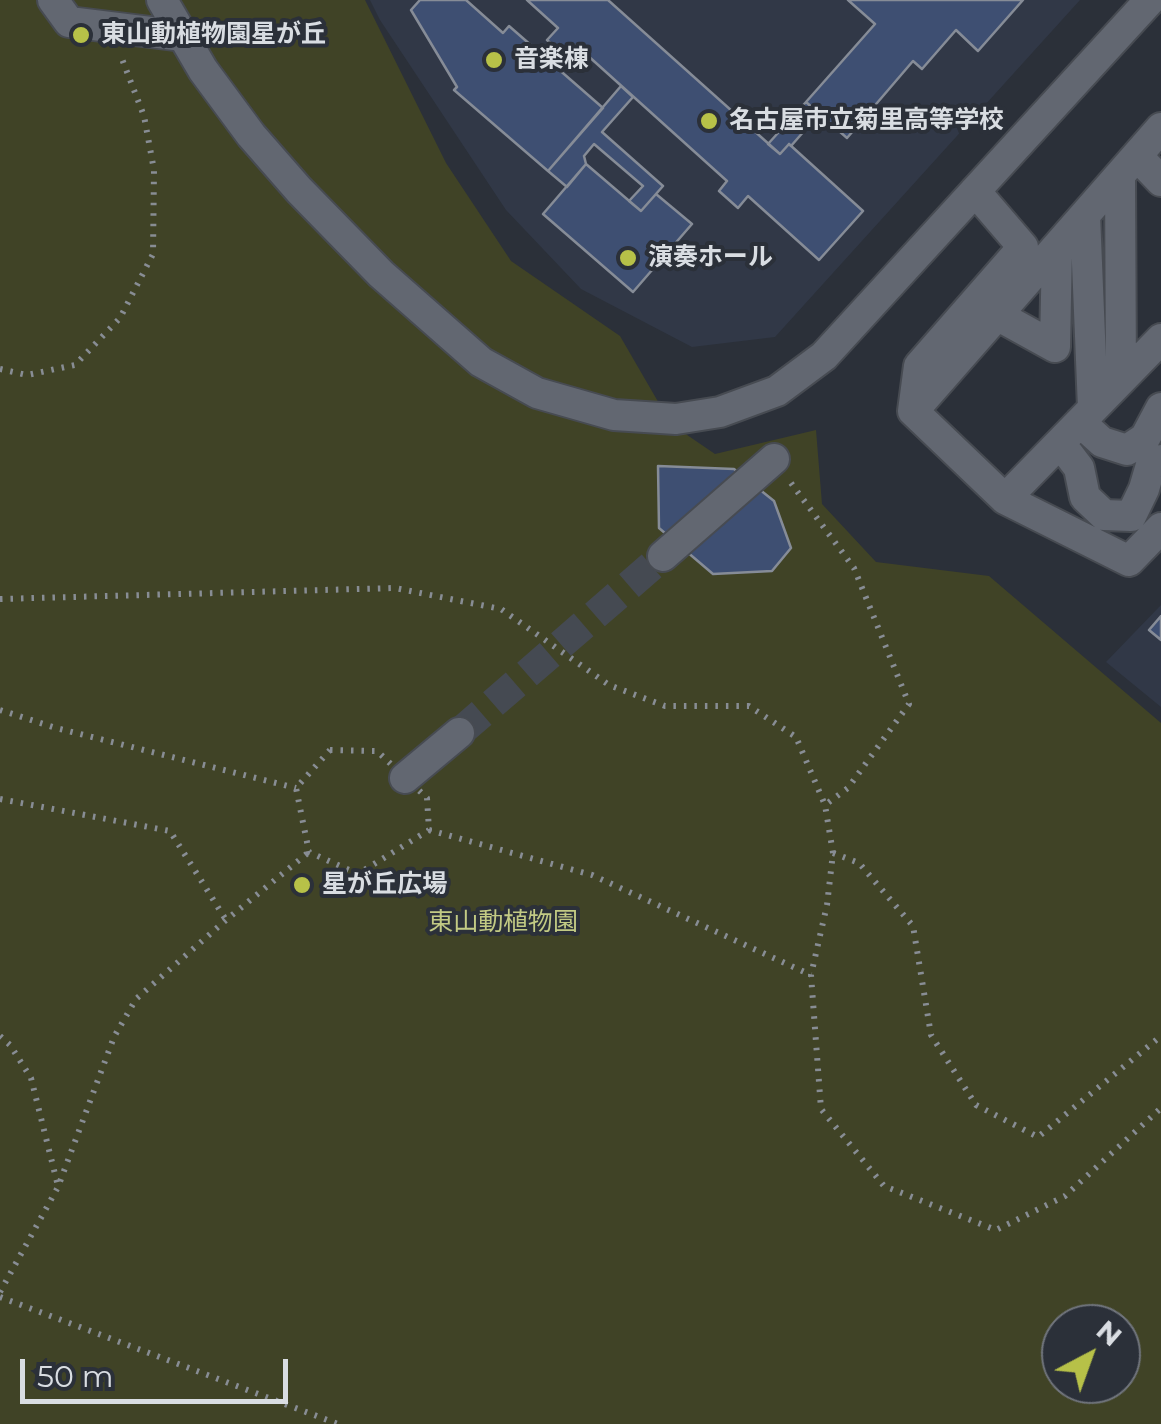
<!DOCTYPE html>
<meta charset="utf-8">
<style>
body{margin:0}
#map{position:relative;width:1161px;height:1424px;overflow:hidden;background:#2b3039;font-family:Montserrat,sans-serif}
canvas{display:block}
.north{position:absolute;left:1041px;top:1304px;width:100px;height:100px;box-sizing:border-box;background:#2b3039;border:2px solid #71757d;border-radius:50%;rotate:41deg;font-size:28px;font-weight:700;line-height:40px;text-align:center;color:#d9dde2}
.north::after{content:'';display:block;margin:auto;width:35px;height:45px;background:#b7c148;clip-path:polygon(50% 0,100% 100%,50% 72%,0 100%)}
.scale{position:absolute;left:20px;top:1359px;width:268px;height:45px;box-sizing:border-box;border:5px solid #d9dde2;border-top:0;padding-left:12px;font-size:30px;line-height:35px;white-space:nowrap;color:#d9dde2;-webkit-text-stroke:8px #2b3039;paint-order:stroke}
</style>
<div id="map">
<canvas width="1161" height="1424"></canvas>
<div class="north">N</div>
<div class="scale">50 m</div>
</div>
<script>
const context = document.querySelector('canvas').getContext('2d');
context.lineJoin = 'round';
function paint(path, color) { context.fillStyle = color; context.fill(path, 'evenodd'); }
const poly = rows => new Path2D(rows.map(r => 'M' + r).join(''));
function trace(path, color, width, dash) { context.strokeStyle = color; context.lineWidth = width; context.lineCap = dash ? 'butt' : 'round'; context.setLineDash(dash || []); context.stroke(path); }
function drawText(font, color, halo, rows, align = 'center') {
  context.font = font + ' Montserrat,"Noto Sans JP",sans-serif'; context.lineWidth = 8; context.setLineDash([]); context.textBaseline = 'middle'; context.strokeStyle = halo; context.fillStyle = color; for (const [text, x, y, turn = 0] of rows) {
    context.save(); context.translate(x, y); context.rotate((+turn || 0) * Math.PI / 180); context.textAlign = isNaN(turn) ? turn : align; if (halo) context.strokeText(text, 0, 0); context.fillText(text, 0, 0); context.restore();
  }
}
const built = poly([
 [370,0,1080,0,775,337,692,347,581,289,506,210,380,20],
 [1161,605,1161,707,1106,662]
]);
const green = poly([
 [0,0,365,0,446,163,511,261,620,336,671,424,715,454,816,430,822,504,876,562,989,576,1161,723,1161,1424,0,1424],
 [1061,1324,1121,1324,1121,1384,1061,1384]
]);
const building = poly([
 [420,0,466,0,503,33,509,26,603,108,548,171,454,90,457,87,411,10,420,0],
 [527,0,608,0,780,154,789,144,863,211,819,260,748,196,738,208,719,191,727,181,576,45,565,56,547,40,558,28,527,0],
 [848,0,1023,0,978,51,956,30,922,69,913,61,847,138,806,102,875,24,848,0],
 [621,86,633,97,602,132,663,186,641,211,629,201,643,186,594,144,584,156,586,164,567,187,548,171,621,86],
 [806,102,819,114,791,146,789,144,780,154,768,144,806,102],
 [586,164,641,211,656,194,692,224,633,292,543,214,586,164],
 [658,466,734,469,774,501,791,548,772,571,713,574,659,528,658,466],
 [1161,616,1161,640,1149,630,1161,616]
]);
const minorTunnel = poly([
 [459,733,663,556]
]);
const path = poly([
 [0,369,27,375,75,365,120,318,153,254,154,170,144,116,122,59],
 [791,483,854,568,909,704,848,788,825,805],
 [0,599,395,588,501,609,609,685,665,706,749,706,796,737,825,805,833,853,827,905,811,975,821,1109,884,1186,996,1230,1065,1196,1161,1108],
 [0,710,56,728,296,788],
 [330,750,377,751,427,798,429,830,358,874,309,852,296,788,330,750],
 [0,799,170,831,226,920],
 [429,830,592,875,811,975],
 [833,853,859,863,913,926,931,1035,976,1105,1038,1137,1161,1036],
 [0,1036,10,1045,31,1078,58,1186],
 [0,1292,58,1187,114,1037,136,999,226,920,309,852],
 [0,1297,338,1424]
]);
const minor = poly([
 [53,0,69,22,183,36],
 [162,0,203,70,251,135,299,190,381,274,481,362,537,393,614,415,676,419,720,412,777,391,824,356,1150,0],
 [1161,128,913,411,1005,499,1129,561,1161,528],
 [1137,156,1161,181],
 [1120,175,1121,380],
 [1085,215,1093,408],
 [997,315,1055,347,1057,247],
 [913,411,919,366,1023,247,975,191],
 [1080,422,1102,442,1127,450,1145,438,1161,408],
 [1060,443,1079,468,1085,497,1104,515,1131,516,1144,489,1151,465,1161,460],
 [1005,499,1161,339],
 [663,556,774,459],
 [405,778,459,733]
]);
const markers = [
 [81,35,10,"#b7c148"],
 [494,60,10,"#b7c148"],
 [709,121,10,"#b7c148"],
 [628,258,10,"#b7c148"],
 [302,885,10,"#b7c148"]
];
const poiNames = [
 ["東山動植物園星が丘",101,35],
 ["音楽棟",514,60],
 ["名古屋市立菊里高等学校",729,121],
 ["演奏ホール",648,258],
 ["星が丘広場",322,885]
];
const parkNames = [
 ["東山動植物園",503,923]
];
paint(built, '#313847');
paint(green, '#404326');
paint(building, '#3e4f72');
trace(building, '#868c97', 2.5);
trace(minorTunnel, '#454a52', 30, [30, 15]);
trace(minor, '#474b52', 34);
trace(path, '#888d94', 6, [2.5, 8]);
trace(minor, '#626771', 30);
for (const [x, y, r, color] of markers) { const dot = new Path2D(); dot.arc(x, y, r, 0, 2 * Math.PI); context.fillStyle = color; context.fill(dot); trace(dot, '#2b3039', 4); }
drawText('bold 25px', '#d9dde2', '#2b3039', poiNames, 'left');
drawText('25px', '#c2ca84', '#2b3039', parkNames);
</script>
